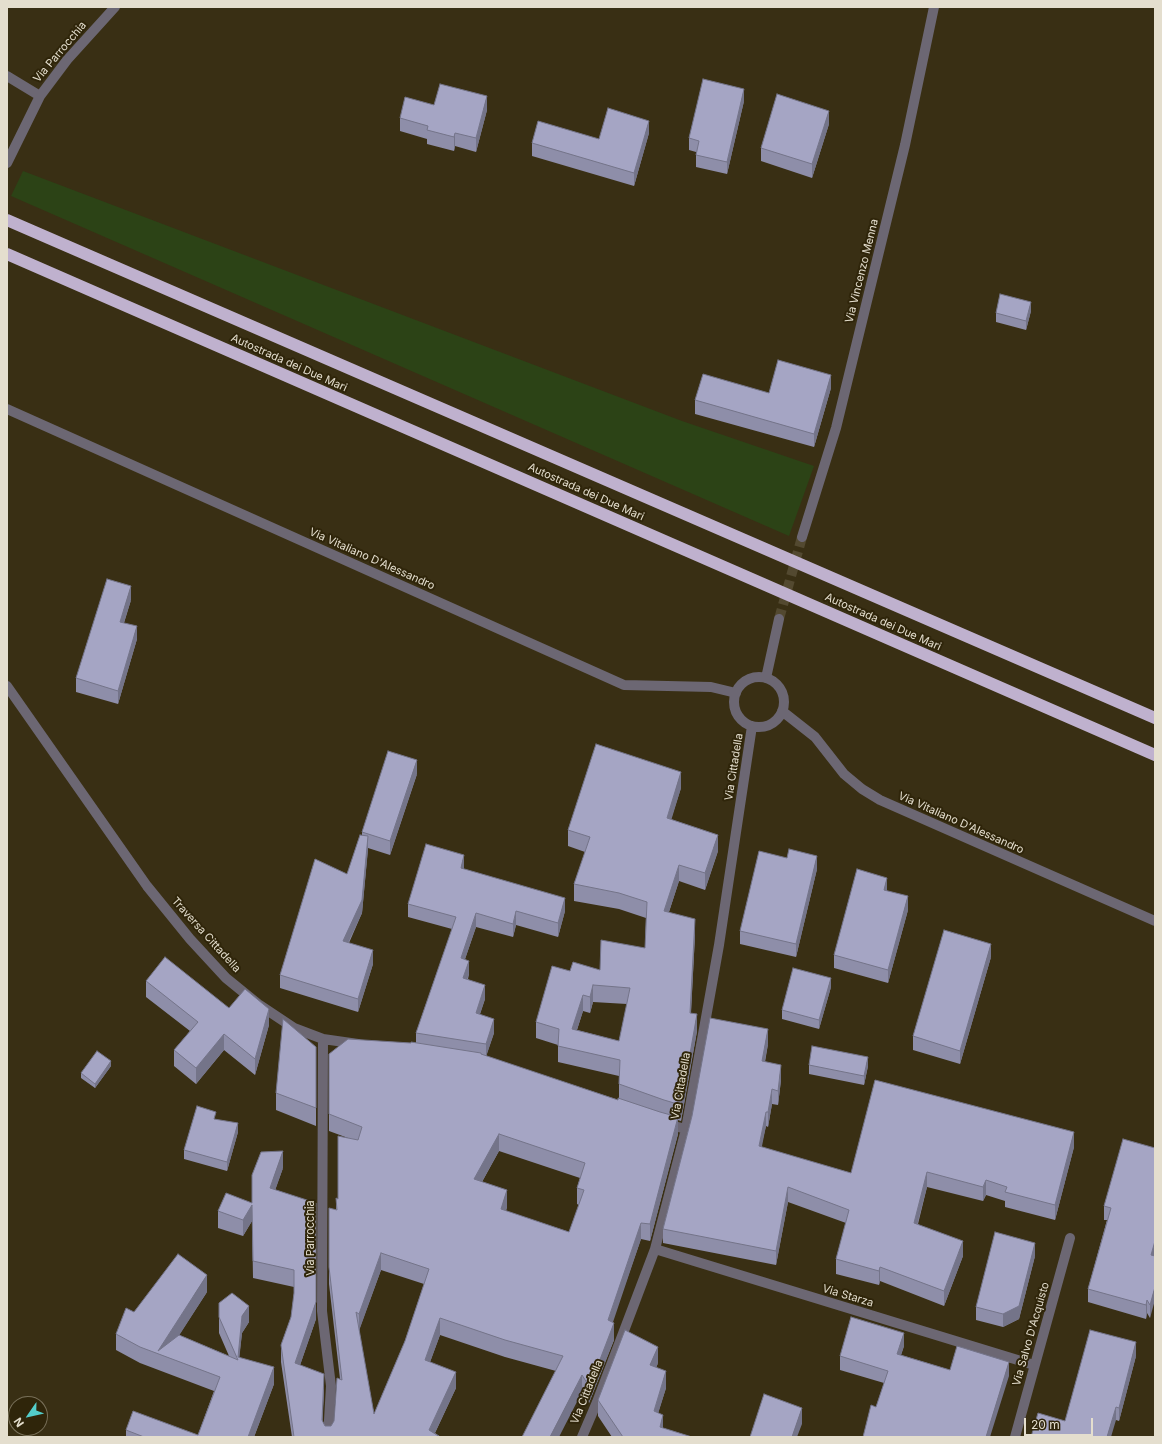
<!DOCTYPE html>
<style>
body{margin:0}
#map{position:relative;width:1162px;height:1444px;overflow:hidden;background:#392f14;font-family:Inter,sans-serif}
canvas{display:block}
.frame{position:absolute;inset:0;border:8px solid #e4dece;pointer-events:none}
.north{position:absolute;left:8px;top:1396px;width:40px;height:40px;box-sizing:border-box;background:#2f250a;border:1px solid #776f58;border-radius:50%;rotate:236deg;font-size:11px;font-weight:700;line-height:16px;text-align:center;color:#e4dece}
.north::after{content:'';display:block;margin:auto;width:14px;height:18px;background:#53cdca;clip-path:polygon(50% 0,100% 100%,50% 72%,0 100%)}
.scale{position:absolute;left:1024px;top:1418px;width:69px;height:18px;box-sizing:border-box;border:2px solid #e4dece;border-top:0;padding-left:5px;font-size:12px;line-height:14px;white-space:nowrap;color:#e4dece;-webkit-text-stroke:3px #2f250a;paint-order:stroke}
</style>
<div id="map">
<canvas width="1162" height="1444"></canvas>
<div class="frame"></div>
<div class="north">N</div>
<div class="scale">20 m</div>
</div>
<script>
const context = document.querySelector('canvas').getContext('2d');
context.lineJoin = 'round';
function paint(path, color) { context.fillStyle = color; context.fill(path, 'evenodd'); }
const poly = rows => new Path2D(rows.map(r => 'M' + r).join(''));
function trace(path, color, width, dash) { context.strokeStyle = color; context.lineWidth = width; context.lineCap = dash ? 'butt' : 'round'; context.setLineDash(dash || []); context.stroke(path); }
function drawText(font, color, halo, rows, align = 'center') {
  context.font = font + ' Inter,sans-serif'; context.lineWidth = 4; context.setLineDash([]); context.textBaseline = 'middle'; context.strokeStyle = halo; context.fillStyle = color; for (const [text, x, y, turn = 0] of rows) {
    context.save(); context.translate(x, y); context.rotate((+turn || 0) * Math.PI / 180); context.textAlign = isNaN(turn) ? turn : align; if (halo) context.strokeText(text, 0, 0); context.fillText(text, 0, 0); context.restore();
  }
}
const green = poly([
 [23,171,682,421,814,466,789,536,11,196]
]);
const minorTunnel = poly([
 [779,619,802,537]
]);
const minor = poly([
 [7,76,40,96],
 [7,163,40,96,67,60,115,7],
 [7,409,624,685,711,687,736,693],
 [802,537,836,428,905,145,934,7],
 '734 702a25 25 0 1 1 50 0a25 25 0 1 1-50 0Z',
 [766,678,779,619],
 [7,686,147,886,190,939,226,978,258,1004,294,1028,323,1039,358,1044],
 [782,711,815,737,844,774,862,789,880,800,1155,921],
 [323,1039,322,1311,331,1386,328,1437],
 [666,1124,686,1129],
 [655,1249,1034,1365],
 [582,1437,597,1402,655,1249,686,1129,719,945,752,726],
 [1015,1437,1070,1238]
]);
const motorway = poly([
 [7,220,1155,718],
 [7,254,1155,755]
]);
const wall = poly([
 [744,101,727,174,696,167,696,152,689,150,689,138],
 [434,105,487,110,476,152,455,146,454,151,427,144,427,139,400,131,400,118],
 [829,124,812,178,761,161,761,148],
 [649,133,634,186,532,156,532,143,599,139],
 [1031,311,1026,330,996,322,996,313],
 [831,388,814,447,695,414,695,400],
 [131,600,124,623,137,639,118,704,76,692,76,678],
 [417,774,390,855,368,848,362,913,349,943,373,964,358,1012,280,988,280,975,347,874,362,835,362,832],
 [681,788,671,819,718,851,705,890,679,881,669,912,695,935,691,1013,697,1031,681,1121,678,1120,678,1134,650,1241,641,1239,612,1322,614,1340,589,1403,582,1392,556,1371,505,1357,440,1335,430,1362,456,1388,435,1433,441,1437,292,1437,281,1362,281,1345,291,1317,294,1294,294,1287,253,1278,252,1221,243,1236,218,1228,218,1211,252,1203,283,1168,275,1190,316,1319,300,1365,324,1390,322,1422,325,1426,331,1426,334,1421,340,1379,329,1284,329,1208,336,1210,336,1198,338,1199,348,1138,329,1131,329,1054,416,1043,416,1033,452,929,408,917,408,904,464,869,565,911,558,937,516,925,513,937,476,927,465,959,469,974,468,979,485,999,480,1014,494,1033,486,1056,618,1100,619,1098,619,1076,558,1062,558,1045,536,1038,536,1022,570,971,600,970,645,948,646,918,619,909,574,901,574,884,585,852,568,846,568,830],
 [593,1002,627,1004,619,1041,577,1030,583,1011,590,1013],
 [499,1151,580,1178,577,1188,577,1204,579,1205,569,1232,506,1211,507,1207,482,1182],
 [381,1270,424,1284,405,1341,374,1414,359,1330],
 [817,869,796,957,740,944,740,931],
 [908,910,888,983,834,968,834,955],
 [991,957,960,1064,913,1050,913,1036],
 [146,981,229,1008,269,1025,255,1075,224,1050,196,1084,174,1066,174,1050,190,1031,146,997],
 [831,987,819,1029,782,1019,782,1010],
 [768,1044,765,1062,781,1080,778,1105,772,1104,768,1127,766,1126,761,1147,851,1173,1074,1147,1055,1220,1005,1207,1005,1201,986,1195,983,1201,927,1187,918,1224,963,1256,944,1306,880,1281,879,1285,836,1274,836,1259,846,1223,788,1202,776,1265,663,1243,663,1229,692,1116],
 [316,1047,316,1126,276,1110,276,1093],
 [809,1065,868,1066,864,1085,809,1074],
 [111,1066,95,1088,81,1078,81,1073],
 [216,1119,238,1132,227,1171,184,1159,184,1150],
 [1155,1148,1155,1255,1150,1318,1147,1313,1146,1319,1088,1302,1088,1289,1107,1220,1104,1220,1104,1206],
 [1035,1256,1019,1319,1003,1327,976,1320,976,1307],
 [207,1292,179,1335,229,1356,219,1333,219,1303,249,1322,242,1333,239,1358,274,1384,254,1437,126,1437,126,1430,198,1435,214,1391,140,1363,116,1350,116,1334,134,1312],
 [904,1346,901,1355,950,1370,1009,1376,876,1407,884,1383,840,1370,840,1356],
 [1136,1356,1119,1421,1116,1420,1065,1421],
 [658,1363,656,1368,666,1388,658,1413,663,1428,692,1437,612,1437,598,1416,598,1400]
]);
const shadedWall = poly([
 [744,89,744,101,727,174,727,162],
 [487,96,487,110,476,152,476,138],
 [829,111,829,124,812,178,812,164],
 [649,121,649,133,634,186,634,173],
 [455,133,455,146,454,151,454,137],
 [1031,302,1031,311,1026,330,1026,321],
 [831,375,831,388,814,447,814,434],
 [131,586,131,600,120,635,120,622],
 [137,626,137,639,118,704,118,691],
 [417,760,417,774,390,855,390,841],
 [681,772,681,788,667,834,667,818],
 [718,835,718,851,705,890,705,873],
 [368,836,368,850,362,913,343,954,343,941],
 [464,855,464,869,461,868],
 [817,856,817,869,796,957,796,944],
 [679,865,679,881,664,927,664,911],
 [887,878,887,891,884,890],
 [908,896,908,910,888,983,888,970],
 [565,898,565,911,558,937,558,923],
 [516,911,516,925,513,937,513,924],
 [476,913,476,927,461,971,461,958],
 [695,919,695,935,690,1029,690,1013],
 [991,944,991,957,960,1064,960,1051],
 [373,950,373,964,358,1012,358,999],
 [469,961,469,974,463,991,463,978],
 [831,978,831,987,819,1029,819,1020],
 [485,985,485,999,476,1026,476,1013],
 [593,985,593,1002,590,1013,590,997],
 [583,995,583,1011,572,1045,572,1029],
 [269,1009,269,1025,255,1075,255,1059],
 [697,1014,697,1031,681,1121,681,1105],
 [494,1019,494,1033,486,1057,486,1044],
 [768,1029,768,1044,762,1076,762,1061],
 [224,1034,224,1050,196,1084,196,1068],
 [868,1057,868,1066,864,1085,864,1076],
 [111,1061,111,1066,95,1088,95,1084],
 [781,1065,781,1080,778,1105,778,1091],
 [772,1089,772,1104,768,1127,768,1112],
 [766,1112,766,1126,759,1161,759,1146],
 [678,1117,678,1134,650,1241,650,1224],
 [238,1123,238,1132,227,1171,227,1162],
 [1074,1132,1074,1147,1055,1220,1055,1205],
 [499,1134,499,1151,474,1196,474,1179],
 [283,1151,283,1168,270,1205,270,1188],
 [927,1172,927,1187,914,1237,914,1223],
 [986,1180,986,1195,983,1201,983,1187],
 [788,1187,788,1202,776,1265,776,1251],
 [507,1190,507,1207,501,1226,501,1209],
 [252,1205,252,1221,243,1236,243,1220],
 [641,1223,641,1239,608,1337,608,1320],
 [963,1241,963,1256,944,1306,944,1291],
 [1155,1241,1155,1255,1151,1268,1151,1255],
 [1035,1243,1035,1256,1019,1319,1003,1327,1003,1314],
 [381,1253,381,1270,359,1331,359,1314],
 [880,1267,880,1281,879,1285,879,1271],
 [207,1275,207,1292,166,1356,158,1351],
 [1155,1287,1155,1300,1150,1318,1150,1305],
 [1147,1300,1147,1313,1146,1319,1146,1305],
 [316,1302,316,1319,295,1380,295,1363],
 [249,1306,249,1322,242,1333,238,1371,238,1360,242,1316],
 [440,1318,440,1335,425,1376,425,1360],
 [614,1323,614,1340,589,1403,589,1386],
 [904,1333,904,1346,897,1367,897,1354],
 [1136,1342,1136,1356,1119,1421,1119,1408],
 [658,1347,658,1363,650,1382,650,1365],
 [1009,1362,1009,1376,990,1437,986,1437],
 [274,1367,274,1384,254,1437,248,1437],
 [666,1371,666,1388,654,1427,654,1411],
 [456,1372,456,1388,433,1437,429,1430],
 [324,1374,324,1390,322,1437,322,1420],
 [582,1375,582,1392,559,1437,550,1437],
 [1116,1407,1116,1420,1111,1437,1107,1437],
 [802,1408,802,1424,797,1437,792,1437],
 [663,1415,663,1432,660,1427]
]);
const building = poly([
 [703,79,744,89,727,162,696,155,699,141,689,138,703,79],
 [440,84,487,96,476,138,455,133,454,137,427,130,428,126,400,118,405,97,434,105,440,84],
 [777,94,829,111,812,164,761,148,777,94],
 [608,108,649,121,634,173,532,143,538,121,599,139,608,108],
 [1000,294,1031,302,1026,321,996,313,1000,294],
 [778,360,831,375,814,434,695,400,703,374,769,393,778,360],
 [107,579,131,586,120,622,137,626,118,691,76,678,107,579],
 [596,744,681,772,667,818,718,835,705,873,679,865,664,911,695,919,690,1013,697,1014,681,1105,664,1100,619,1084,620,1060,558,1046,559,1029,536,1022,552,966,570,971,573,962,600,970,601,940,645,948,647,902,619,893,574,884,590,837,568,830,596,744],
 [593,985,630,988,619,1041,572,1029,583,995,590,997,593,985],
 [388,751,417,760,390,841,362,832,388,751],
 [360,835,368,836,362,900,343,941,373,950,358,999,280,975,315,859,347,874,360,835],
 [426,844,464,855,461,868,565,898,558,923,516,911,513,924,476,913,461,958,469,961,463,978,485,985,476,1013,494,1019,486,1044,416,1033,456,917,408,904,426,844],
 [789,849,817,856,796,944,740,931,759,851,787,858,789,849],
 [857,869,887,878,884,890,908,896,888,970,834,955,857,869],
 [944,930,991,944,960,1051,913,1036,944,930],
 [165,957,229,1008,245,989,269,1009,255,1059,224,1034,196,1068,174,1050,198,1022,146,981,165,957],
 [793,968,831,978,819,1020,782,1010,793,968],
 [710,1018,768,1029,762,1061,781,1065,778,1091,772,1089,768,1112,766,1112,759,1146,851,1173,875,1080,1074,1132,1055,1205,1005,1192,1007,1187,986,1180,983,1187,927,1172,914,1223,963,1241,944,1291,880,1267,879,1271,836,1259,849,1210,788,1187,776,1251,663,1229,692,1116,710,1018],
 [283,1019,316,1047,316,1108,276,1093,283,1019],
 [348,1039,411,1043,411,1042,481,1053,481,1054,618,1100,618,1098,660,1112,678,1117,650,1224,641,1223,608,1320,614,1323,591,1383,589,1386,582,1375,550,1437,522,1437,563,1356,505,1340,440,1318,425,1360,456,1372,429,1430,440,1437,294,1437,281,1345,291,1317,294,1293,294,1270,253,1261,252,1205,243,1220,218,1211,226,1193,252,1203,252,1175,261,1152,283,1151,270,1188,316,1203,316,1302,295,1363,324,1374,322,1420,325,1426,331,1426,334,1421,337,1378,342,1380,329,1267,329,1208,337,1210,336,1198,338,1199,338,1136,358,1140,362,1127,329,1114,329,1054,348,1039],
 [499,1134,585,1163,577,1188,584,1190,569,1232,501,1209,507,1190,474,1179,499,1134],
 [381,1253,429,1269,405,1341,374,1414,356,1312,359,1314,381,1253],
 [812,1046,868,1057,864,1076,809,1065,812,1046],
 [97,1051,111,1061,95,1084,81,1073,97,1051],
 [197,1106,216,1112,214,1119,238,1123,227,1162,184,1150,197,1106],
 [1123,1139,1155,1148,1155,1241,1151,1255,1155,1256,1155,1287,1150,1305,1147,1300,1146,1305,1088,1289,1111,1208,1104,1206,1123,1139],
 [995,1232,1035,1243,1019,1306,1003,1314,976,1307,995,1232],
 [178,1254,207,1275,158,1351,179,1335,238,1360,219,1317,219,1303,232,1293,249,1306,242,1316,238,1357,274,1367,248,1437,144,1437,126,1430,133,1411,198,1435,220,1377,140,1347,116,1334,126,1308,134,1312,178,1254],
 [851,1317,904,1333,897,1354,950,1370,957,1346,1009,1362,986,1437,863,1437,871,1405,876,1407,888,1371,840,1356,851,1317],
 [625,1330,658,1347,650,1365,666,1371,654,1411,663,1415,660,1427,692,1437,623,1437,598,1400,625,1330],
 [1090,1330,1136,1342,1119,1408,1116,1407,1107,1437,1031,1437,1038,1413,1065,1421,1090,1330],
 [764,1394,802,1408,792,1437,750,1437,764,1394]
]);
const streetNames = [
 ["Via Parrocchia",60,52,-50],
 ["Via Vincenzo Menna",862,271,-76],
 ["Autostrada dei Due Mari",289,363,24],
 ["Autostrada dei Due Mari",586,492,24],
 ["Via Vitaliano D'Alessandro",372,559,24],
 ["Autostrada dei Due Mari",883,622,24],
 ["Via Cittadella",734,767,-81],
 ["Via Vitaliano D'Alessandro",961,823,24],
 ["Traversa Cittadella",206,935,48],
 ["Via Cittadella",681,1086,-80],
 ["Via Parrocchia",311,1238,-90],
 ["Via Starza",848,1296,17],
 ["Via Salvo D'Acquisto",1031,1334,-74],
 ["Via Cittadella",587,1392,-68]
];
paint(green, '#2c4316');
trace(minorTunnel, '#534930', 10, [10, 5]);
trace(minor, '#6c6773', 10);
trace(motorway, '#bfb1ce', 12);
paint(wall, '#8e8ea9');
paint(shadedWall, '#747489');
paint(building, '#a5a5c4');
trace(building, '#747489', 1);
drawText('11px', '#e4dece', '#2f250a', streetNames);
</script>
